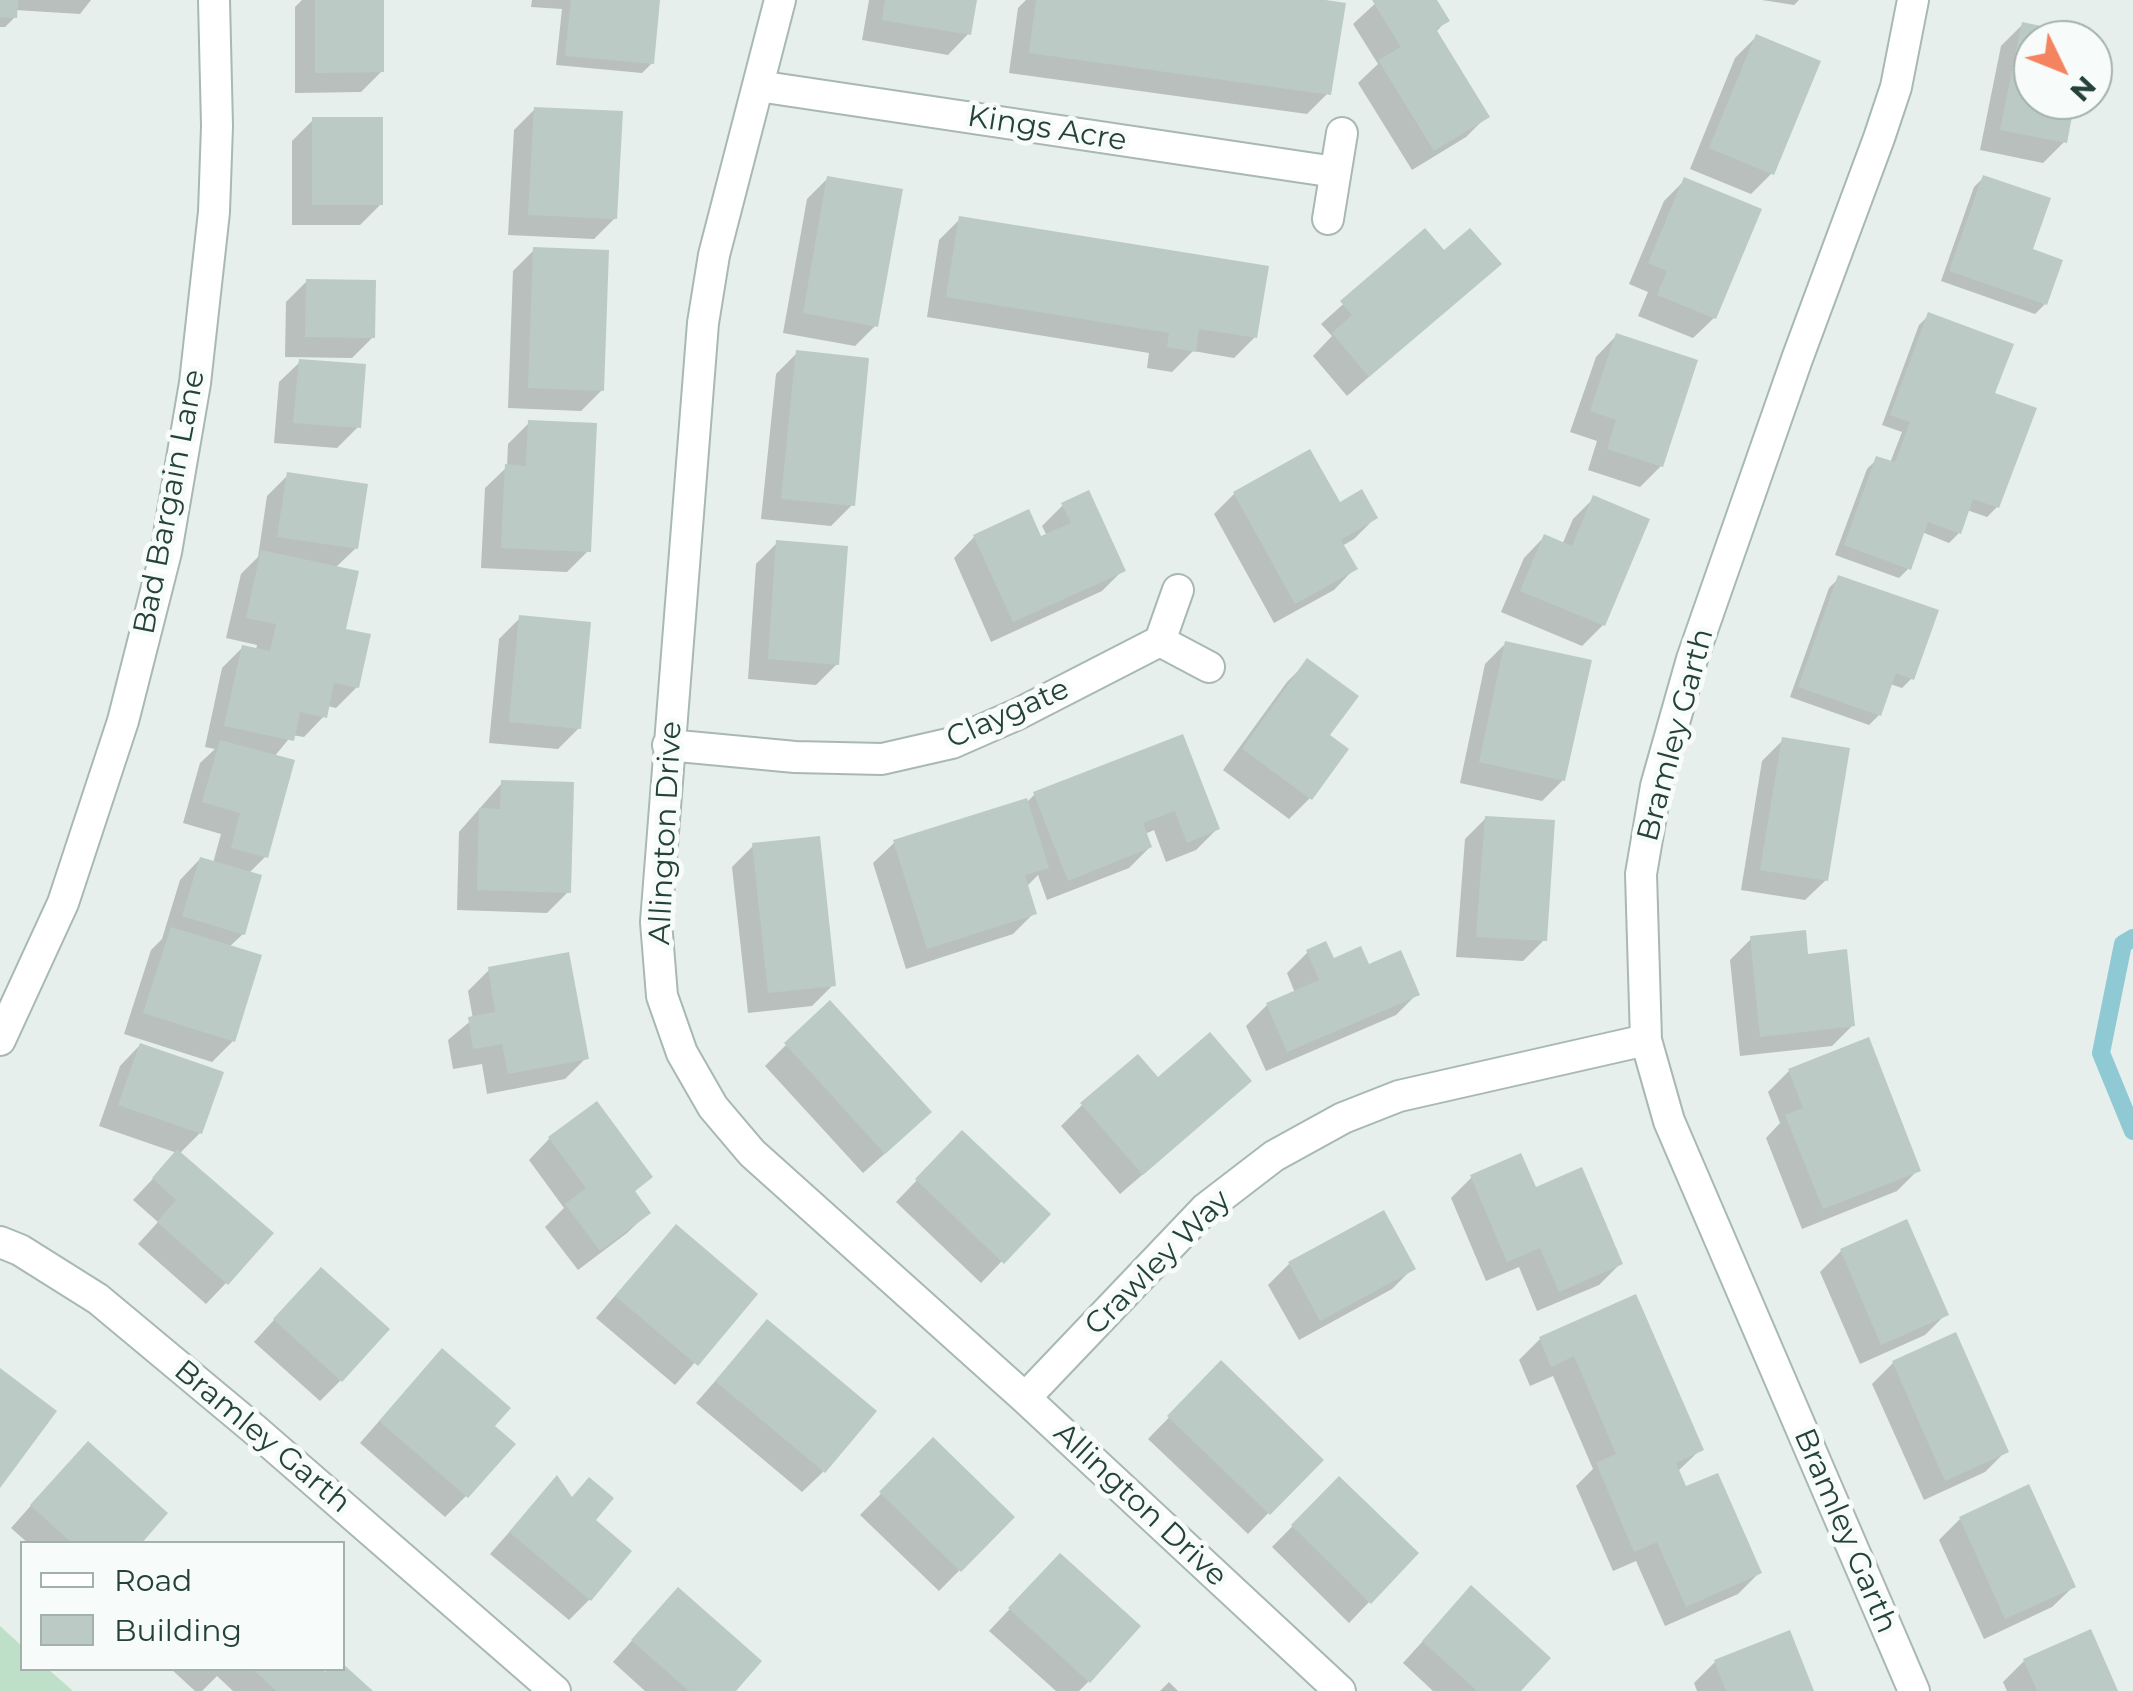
<!DOCTYPE html>
<style>
body{margin:0}
#map{position:relative;width:2133px;height:1691px;overflow:hidden;background:#e6efeb;font-family:Montserrat,sans-serif}
canvas{display:block}
.legend{position:absolute;left:20px;top:1541px;width:325px;height:130px;box-sizing:border-box;background:#f7fbf9;border:2px solid #a3b1ad;margin:0;padding:12px 18px;list-style:none;font-size:30px;color:#24423a}
.legend li{display:flex;align-items:center;gap:20px;height:50px}
.legend b{width:50px;border:2px solid #a3b1ad}
.north{position:absolute;left:2013px;top:20px;width:100px;height:100px;box-sizing:border-box;background:#f7fbf9;border:2px solid #a3b1ad;border-radius:50%;rotate:133deg;font-size:28px;font-weight:700;line-height:40px;text-align:center;color:#24423a}
.north::after{content:'';display:block;margin:auto;width:35px;height:45px;background:#f4845f;clip-path:polygon(50% 0,100% 100%,50% 72%,0 100%)}
</style>
<div id="map">
<canvas width="2133" height="1691"></canvas>
<ul class="legend">
<li><b style="height:12px;background:#fff"></b>Road</li>
<li><b style="height:28px;background:#bbcac4"></b>Building</li>
</ul>
<div class="north">N</div>
</div>
<script>
const context = document.querySelector('canvas').getContext('2d');
context.lineJoin = 'round';
function paint(path, color) { context.fillStyle = color; context.fill(path, 'evenodd'); }
const poly = rows => new Path2D(rows.map(r => 'M' + r).join(''));
function trace(path, color, width, dash) { context.strokeStyle = color; context.lineWidth = width; context.lineCap = dash ? 'butt' : 'round'; context.setLineDash(dash || []); context.stroke(path); }
function drawText(font, color, halo, rows, align = 'center') {
  context.font = font + ' Montserrat,sans-serif'; context.lineWidth = 10; context.setLineDash([]); context.textBaseline = 'middle'; context.strokeStyle = halo; context.fillStyle = color; for (const [text, x, y, turn = 0] of rows) {
    context.save(); context.translate(x, y); context.rotate((+turn || 0) * Math.PI / 180); context.textAlign = isNaN(turn) ? turn : align; if (halo) context.strokeText(text, 0, 0); context.fillText(text, 0, 0); context.restore();
  }
}
const green = poly([
 [0,1626,22,1646,22,1668,48,1669,73,1691,0,1691]
]);
const shadow = poly([
 [0,0,91,0,80,14,15,10,15,17,5,27,0,27],
 [302,0,382,0,382,71,361,92,295,93,295,7],
 [532,0,649,0,652,63,642,73,556,65,562,9,531,7],
 [869,0,974,0,968,34,948,55,862,40],
 [1026,0,1311,0,1328,93,1307,114,1009,73,1018,8],
 [1379,0,1434,0,1447,20,1435,33,1487,116,1466,137,1412,170,1358,83,1378,64,1353,24],
 [1762,0,1799,0,1794,5],
 [2022,25,2085,40,2033,40,2033,100,2073,100,2064,142,2043,163,1980,150,2001,46],
 [1756,37,1772,173,1751,194,1690,169,1735,58],
 [535,109,615,218,594,239,508,235,514,130],
 [313,120,381,204,360,225,292,225,292,141],
 [1984,177,2030,251,2045,304,2035,314,1941,281,1974,187],
 [828,178,876,325,855,346,783,333,807,199],
 [1685,180,1714,318,1693,338,1638,316,1648,292,1629,284,1664,201],
 [960,219,1255,337,1234,358,1193,351,1172,372,1147,368,1149,353,927,317,939,240],
 [1425,231,1444,254,1498,264,1347,396,1313,356,1332,336,1321,324],
 [534,250,602,390,581,411,508,408,513,271],
 [307,281,373,337,352,358,285,357,286,302],
 [1929,315,1992,395,1997,507,1987,517,1967,510,1959,533,1949,543,1922,532,1909,568,1899,578,1835,555,1867,469,1877,459,1890,463,1902,432,1882,425,1919,325],
 [1616,336,1661,466,1640,487,1588,470,1597,441,1570,432,1596,357],
 [797,353,852,505,831,526,761,519,776,374],
 [300,362,358,427,337,448,274,443,279,382],
 [529,423,588,551,567,572,481,568,485,488,507,467,508,444],
 [288,475,356,548,335,568,344,631,357,687,336,708,327,706,324,716,304,737,292,735,274,757,265,857,249,873,243,934,229,947,233,1041,212,1062,124,1034,151,950,162,939,180,880,200,859,213,863,221,834,183,823,200,763,215,749,205,747,222,668,243,647,256,650,257,645,226,638,241,574,258,557,267,496],
 [1234,494,1339,505,1375,518,1354,539,1342,546,1354,569,1334,590,1274,623,1214,514],
 [1594,498,1603,625,1582,646,1501,612,1524,558,1544,537,1562,545,1573,519],
 [1063,505,1123,570,1102,591,991,642,954,558,974,537,1040,539,1047,536,1042,526],
 [777,543,837,664,816,685,748,679,756,564],
 [1839,578,1912,678,1902,688,1890,684,1879,715,1869,725,1790,697,1829,588],
 [520,618,579,728,558,749,489,743,499,639],
 [1506,643,1563,780,1542,801,1460,783,1485,664],
 [1307,662,1327,736,1310,798,1289,819,1223,770,1287,682],
 [1181,737,1217,829,1196,850,1166,862,1154,830,1145,834,1150,847,1129,868,1047,900,1038,875,1026,887,1034,913,1013,934,906,969,873,863,894,843,1026,803,1035,794],
 [1783,740,1826,880,1805,900,1741,890,1762,761],
 [502,783,568,892,547,913,457,910,459,832],
 [1486,818,1544,940,1523,961,1456,957,1465,839],
 [753,846,833,985,812,1006,748,1013,732,867],
 [1751,939,1806,956,1853,1025,1832,1046,1740,1056,1730,960],
 [1308,952,1368,968,1417,994,1396,1015,1266,1071,1246,1026,1267,1005,1295,993,1287,973],
 [489,970,586,1058,565,1079,487,1094,482,1064,453,1069,448,1040,473,1019,468,991],
 [140,1045,200,1133,179,1154,226,1283,206,1304,138,1244,158,1222,133,1200,177,1153,99,1126,120,1066],
 [786,1045,908,1133,863,1173,765,1066],
 [1789,1071,1918,1170,1897,1191,1802,1229,1766,1138,1780,1123,1768,1092],
 [1157,1081,1228,1101,1120,1194,1061,1126,1082,1105],
 [596,1104,650,1177,633,1193,648,1213,627,1233,578,1270,545,1227,564,1208,529,1160,549,1139],
 [962,1133,1047,1214,981,1283,896,1202],
 [1472,1177,1535,1191,1620,1264,1599,1285,1537,1311,1519,1267,1486,1281,1451,1198],
 [656,1248,755,1294,675,1385,596,1318],
 [1841,1251,1946,1314,1925,1335,1860,1364,1820,1272],
 [1289,1264,1413,1268,1392,1289,1299,1340,1268,1285],
 [300,1291,341,1380,320,1401,254,1342],
 [1635,1297,1701,1449,1677,1472,1685,1490,1759,1573,1738,1594,1665,1626,1636,1561,1613,1571,1576,1486,1593,1469,1553,1376,1530,1386,1519,1360,1540,1339],
 [767,1322,823,1472,802,1492,696,1403],
 [1893,1363,2006,1451,1985,1472,1924,1500,1872,1384],
 [1221,1364,1320,1460,1248,1534,1148,1439],
 [422,1372,491,1426,466,1496,445,1517,360,1443],
 [933,1441,1012,1517,939,1591,860,1515],
 [67,1465,138,1544,29,1544,11,1528],
 [556,1479,592,1521,590,1599,569,1620,490,1554],
 [1339,1479,1416,1553,1349,1623,1272,1547],
 [1960,1519,2073,1587,2052,1607,1984,1639,1939,1540],
 [1040,1577,1089,1681,1079,1691,1056,1691,989,1631],
 [1451,1610,1518,1691,1433,1691,1403,1663],
 [658,1611,732,1691,645,1691,613,1662],
 [2024,1661,2115,1691,2007,1691,2003,1682],
 [1715,1662,1811,1691,1697,1691,1694,1683],
 [170,1668,318,1668,325,1675,369,1691,233,1691,217,1676,202,1691,195,1691],
 [1169,1682,1178,1691,1160,1691]
]);
const stream = poly([
 [2133,938,2123,944,2101,1053,2133,1131]
]);
const building = poly([
 [0,0,18,0,17,18,0,17],
 [315,0,384,0,384,72,315,73],
 [571,0,660,0,654,64,565,56],
 [885,0,977,0,971,35,882,20],
 [1036,0,1326,0,1346,3,1331,95,1029,53],
 [1372,0,1437,0,1450,21,1436,29,1490,117,1434,151,1378,60,1401,47],
 [2022,22,2089,36,2088,40,2033,40,2033,100,2075,100,2067,143,2000,130],
 [1756,34,1821,61,1774,175,1709,148],
 [534,107,623,111,617,219,528,215],
 [312,117,383,117,383,205,312,205],
 [1983,175,2051,198,2033,249,2063,260,2047,305,1949,271],
 [827,176,903,189,878,327,803,313],
 [1684,177,1762,209,1716,319,1657,295,1667,271,1648,263],
 [959,216,1269,266,1257,338,1199,329,1196,352,1167,347,1169,333,946,297],
 [1425,228,1444,250,1470,228,1502,264,1369,377,1332,333,1352,315,1340,301],
 [533,247,609,250,604,391,528,388],
 [306,279,376,280,375,338,305,337],
 [1928,312,2014,344,1995,393,2037,408,1999,508,1973,499,1961,534,1928,522,1911,570,1844,545,1876,456,1895,462,1910,422,1890,415],
 [1616,333,1698,360,1663,467,1607,449,1616,420,1590,411],
 [796,350,869,358,855,506,781,499],
 [299,359,366,364,361,428,293,423],
 [528,420,597,423,591,552,501,548,505,464,526,466],
 [1310,449,1340,502,1362,489,1378,518,1341,540,1358,569,1295,604,1233,492],
 [287,472,368,484,358,549,277,537],
 [1089,490,1126,571,1013,622,973,535,1029,509,1041,536,1071,523,1061,503],
 [1593,495,1650,519,1605,626,1520,591,1544,534,1572,546],
 [776,540,848,546,839,665,768,659],
 [261,550,359,571,346,629,371,634,359,688,334,683,327,718,300,712,294,741,224,726,242,645,270,651,276,624,246,618],
 [1838,575,1939,610,1914,680,1896,673,1881,716,1798,687],
 [519,615,591,622,581,729,509,722],
 [1505,641,1592,660,1565,781,1479,762],
 [1307,658,1359,696,1330,735,1349,749,1312,800,1242,749],
 [1183,734,1220,829,1187,843,1175,811,1143,823,1152,847,1068,881,1033,792],
 [1782,737,1850,748,1828,881,1760,870],
 [220,740,295,760,268,858,231,848,240,813,202,802],
 [501,780,574,782,571,893,477,890,479,808,500,809],
 [1027,798,1049,868,1025,875,1037,914,927,949,893,840],
 [1485,816,1555,820,1547,941,1476,937],
 [820,836,836,986,768,993,752,843],
 [200,857,262,875,245,935,182,916],
 [171,927,262,955,235,1042,143,1013],
 [1806,930,1808,954,1847,949,1855,1026,1760,1037,1750,936],
 [1326,941,1334,958,1361,946,1369,964,1401,950,1420,995,1287,1052,1266,1003,1319,980,1306,950],
 [569,952,589,1059,508,1074,502,1044,473,1049,468,1017,495,1012,488,967],
 [830,1000,932,1112,885,1154,784,1043],
 [1210,1032,1252,1081,1143,1175,1080,1103,1138,1054,1158,1077],
 [1869,1037,1921,1171,1823,1209,1785,1115,1803,1108,1788,1069],
 [140,1043,224,1072,202,1134,118,1105],
 [597,1101,653,1177,635,1191,651,1213,600,1251,565,1204,586,1188,548,1137],
 [962,1130,1051,1214,1004,1264,915,1179],
 [177,1149,274,1233,228,1285,157,1222,176,1200,152,1178],
 [1521,1153,1536,1187,1582,1167,1623,1264,1559,1292,1540,1248,1507,1262,1470,1175],
 [1384,1210,1416,1269,1320,1321,1288,1262],
 [1907,1219,1949,1315,1881,1345,1840,1249],
 [676,1224,758,1294,698,1366,615,1296],
 [321,1267,390,1329,342,1382,273,1319],
 [1636,1294,1704,1450,1676,1463,1686,1486,1718,1473,1762,1573,1686,1607,1657,1542,1634,1552,1596,1463,1616,1454,1574,1356,1551,1367,1539,1337],
 [767,1319,877,1411,825,1473,715,1381],
 [1956,1332,2009,1452,1945,1481,1892,1361],
 [442,1348,511,1408,495,1426,516,1444,468,1498,379,1421],
 [1221,1360,1324,1460,1270,1515,1167,1416],
 [0,1368,57,1411,0,1488],
 [933,1437,1015,1517,961,1572,879,1492],
 [88,1441,168,1513,141,1544,73,1544,30,1505],
 [557,1475,572,1497,589,1477,614,1498,596,1520,632,1551,591,1601,509,1532],
 [1339,1476,1419,1553,1371,1604,1291,1525],
 [2029,1484,2076,1587,2005,1619,1959,1517],
 [1060,1553,1141,1626,1090,1683,1008,1608],
 [1471,1585,1551,1658,1521,1691,1477,1691,1422,1641],
 [678,1587,762,1661,736,1691,689,1691,631,1640],
 [2091,1629,2118,1691,2037,1691,2023,1659],
 [1790,1630,1814,1691,1726,1691,1714,1660],
 [342,1663,373,1691,276,1691,252,1668,322,1668,325,1672,329,1668,342,1668]
]);
const minor = poly([
 [780,0,714,255,703,323,656,922,662,996,682,1053,713,1107,752,1153,1025,1398,1340,1691],
 [1913,0,1896,87,1879,138,1797,359,1692,659,1656,786,1641,874,1646,1040,1669,1121,1914,1691],
 [758,86,1335,172],
 [1328,219,1342,133],
 [1178,590,1160,641,1209,667],
 [668,745,795,757,882,759,952,743,1018,714,1160,641],
 [0,1040,63,903,123,721,166,552,195,383,214,212,217,126,214,0],
 [0,1242,20,1250,98,1299,254,1429,555,1691],
 [1025,1398,1205,1209,1274,1156,1343,1118,1399,1096,1646,1040]
]);
const streetNames = [
 ["Kings Acre",1047,129,9],
 ["Bad Bargain Lane",170,502,-79],
 ["Claygate",1008,714,-24],
 ["Bramley Garth",1676,735,-75],
 ["Allington Drive",666,833,-87],
 ["Crawley Way",1158,1263,-45],
 ["Bramley Garth",262,1437,40],
 ["Allington Drive",1140,1505,43],
 ["Bramley Garth",1845,1531,67]
];
paint(green, '#bfe0c8');
paint(shadow, '#0003');
trace(stream, '#8ec9d4', 18);
paint(building, '#bbcac4');
trace(minor, '#a8b8b2', 34);
trace(minor, '#fff', 30);
drawText('30px', '#24423a', '#f7fbf9', streetNames);
</script>
